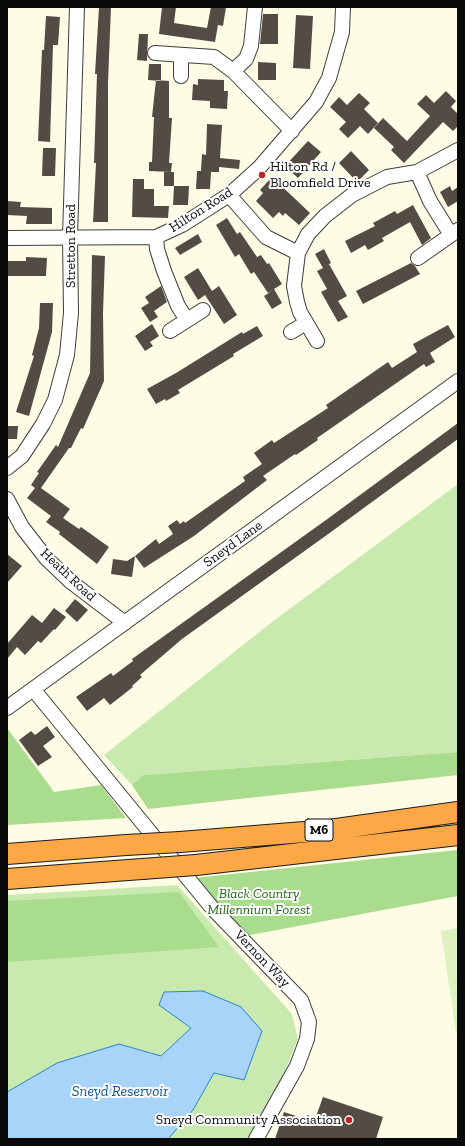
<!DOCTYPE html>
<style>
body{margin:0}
#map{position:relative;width:465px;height:1146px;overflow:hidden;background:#fffce6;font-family:"Zilla Slab",serif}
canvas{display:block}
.frame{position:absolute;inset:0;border:8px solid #0a0a0a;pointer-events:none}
</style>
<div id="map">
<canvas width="465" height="1146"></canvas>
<div class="frame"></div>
</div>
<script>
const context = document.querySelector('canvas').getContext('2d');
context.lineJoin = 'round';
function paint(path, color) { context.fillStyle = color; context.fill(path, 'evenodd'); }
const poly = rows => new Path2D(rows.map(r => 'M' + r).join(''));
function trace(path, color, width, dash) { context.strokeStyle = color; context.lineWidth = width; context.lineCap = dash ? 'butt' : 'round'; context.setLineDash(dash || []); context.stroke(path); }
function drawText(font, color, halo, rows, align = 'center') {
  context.font = font + ' "Zilla Slab",serif'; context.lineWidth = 4; context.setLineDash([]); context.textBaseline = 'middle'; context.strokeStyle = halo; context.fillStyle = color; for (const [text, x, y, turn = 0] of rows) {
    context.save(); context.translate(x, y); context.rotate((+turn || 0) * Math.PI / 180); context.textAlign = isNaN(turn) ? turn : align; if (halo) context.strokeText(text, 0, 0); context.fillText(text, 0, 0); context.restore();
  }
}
const green = poly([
 [458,484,458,752,143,775,132,785,104,755,272,622],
 [177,885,292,1014,298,1039,272,1102,250,1139,7,1139,7,895]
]);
const forest = poly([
 [7,728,54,792,101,785,126,818,7,825],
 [458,752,458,775,148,809,132,785,143,775],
 [458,850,458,896,245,936,194,878],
 [179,892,219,947,7,962,7,901]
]);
const pitch = poly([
 [458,928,458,1033,456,1033,441,931]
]);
const water = poly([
 [203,991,241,1007,262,1031,244,1080,214,1073,193,1110,168,1139,7,1139,7,1092,57,1063,119,1044,161,1056,191,1028,159,1005,164,992,203,991]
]);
const building = poly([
 [99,7,111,7,108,83,108,222,93,222,96,163,94,163,97,74,95,74],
 [162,7,176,7,174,23,207,28,211,7,226,7,223,26,218,25,215,42,159,34],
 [263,14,278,14,278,44,260,44],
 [296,15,313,16,310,69,293,68],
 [46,16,60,17,58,45,53,45,50,142,38,141,42,50,44,50],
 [139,34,148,34,147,61,137,60],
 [258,62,276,63,276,80,258,80],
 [149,64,161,64,161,81,148,80],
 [198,79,224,80,224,91,228,91,227,109,210,108,210,101,192,100,193,84,198,85],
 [156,80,169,81,169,118,172,118,169,163,172,163,171,172,149,171,149,162,152,162,154,117,152,117],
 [446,91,456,101,451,107,458,114,458,126,453,131,443,122,404,163,391,150,394,147,374,128,383,118,407,141,430,116,417,104,426,95,434,103],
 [359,93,370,103,364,109,378,123,368,134,360,126,348,138,339,129,346,122,330,107,339,97,347,105],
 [207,124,222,125,220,158,240,160,239,169,219,167,219,172,211,172,210,189,196,189,197,171,201,171,202,154,206,155],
 [308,141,321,152,298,178,285,166],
 [43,148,56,148,55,176,42,176],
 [351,151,369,170,357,182,339,163],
 [164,172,174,172,174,186,164,186],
 [272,177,310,213,299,225,285,213,283,216,279,212,273,218,256,201,263,193,260,190],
 [133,179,144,179,144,189,154,189,154,206,169,206,168,218,132,217],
 [174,186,189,186,188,205,173,205],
 [450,186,452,191,458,187,458,201,448,207,440,192],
 [7,201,21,202,20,207,52,208,52,224,26,224,27,216,7,215],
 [413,205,431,238,422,245,410,222,382,238,384,241,368,250,365,245,351,253,345,241,375,226,373,223,395,211,397,214],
 [227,218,237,234,240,232,257,257,261,255,267,264,269,263,282,284,274,289,282,303,272,309,264,296,272,291,268,293,254,272,251,274,239,254,235,257,216,225],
 [198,234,202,242,180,255,175,248],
 [324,249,331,263,326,266,329,264,347,296,338,301,348,317,338,322,321,292,327,289,317,271,323,268,315,254],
 [92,255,105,256,103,313,104,381,83,429,81,428,71,448,69,448,41,488,70,509,63,518,79,529,81,527,109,547,97,564,59,534,60,532,46,522,51,516,27,498,35,488,31,485,39,473,37,472,56,445,58,447,90,373],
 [26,257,47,258,46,276,7,276,7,261,26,261],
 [411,263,415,266,420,274,363,304,356,291],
 [198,268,212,291,219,286,237,315,224,324,205,295,198,300,184,277],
 [161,286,167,302,154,311,158,317,150,322,141,308,149,303,145,297],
 [40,303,53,303,52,332,29,416,16,412,34,356,32,355,39,328],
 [152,324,159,336,150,342,153,346,145,351,135,336],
 [448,325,455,337,430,353,435,362,426,367,424,364,317,438,318,440,296,455,295,454,263,476,267,480,194,536,144,568,135,556,156,539,159,544,173,534,168,526,177,520,180,524,184,521,185,523,245,481,243,477,262,464,254,453,272,440,274,443,328,408,326,405,388,362,392,368,417,352,413,344],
 [257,326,263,336,233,354,234,356,178,390,180,393,166,401,165,399,156,404,147,389,176,373,242,332,243,334],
 [458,423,458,439,331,532,182,639,140,675,142,677,132,686,133,687,110,705,104,698,87,711,76,697,111,673,113,676,133,661,132,659,326,520],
 [7,426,18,426,17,439,7,439],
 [7,554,22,566,7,583],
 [135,556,132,577,111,574,113,559,127,561],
 [75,599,88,610,77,622,65,611],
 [54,608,66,617,55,630,54,629,41,643,38,641,25,655,17,647,7,659,7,644,32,615,42,623],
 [47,726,55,737,43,746,52,757,38,766,19,740,31,731,35,735],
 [323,1097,383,1117,376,1139,275,1139,284,1112,314,1122]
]);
const minor = poly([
 [155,53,214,57,233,71,246,59,251,46,255,7],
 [233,71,292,131],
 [181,76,181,55],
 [417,172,430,201,451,235],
 [229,195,266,237,298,253,294,286,297,302,300,312,317,341],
 [156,237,157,249,164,271,178,306,187,320],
 [7,238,156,237,182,225,229,195,259,168,316,102,329,78,342,32,343,7],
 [298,253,308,234,325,216,352,195,387,177,417,172,458,150],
 [418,258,458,230],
 [170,331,203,310],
 [291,332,306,323],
 [7,468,22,456,43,424,55,400,67,355,71,313,70,237,77,7],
 [7,499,22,527,46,558,71,582,125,623],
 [33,689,213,909,301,1000,309,1022,307,1039,297,1066,256,1139],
 [7,708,458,381]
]);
const highway = poly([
 [180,842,329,830,458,812],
 [7,854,126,845],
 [196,865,458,835],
 [7,879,142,869]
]);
const highwayBridge = poly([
 [126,845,180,842],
 [142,869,196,865]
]);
const markers = [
 [262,175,4,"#bf211c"],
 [349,1120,4,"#bf211c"]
];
const shields = [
 [319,830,28]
];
const shieldNames = [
 ["M6",319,830]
];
const poiNames = [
 ["Hilton Rd /",270,167],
 ["Bloomfield Drive",270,183],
 ["Sneyd Community Association",341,1120,"right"]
];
const streetNames = [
 ["Hilton Road",201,210,-32],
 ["Stretton Road",71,246,-90],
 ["Sneyd Lane",233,544,-36],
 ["Heath Road",68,575,43],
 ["Vernon Way",262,959,46]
];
const parkNames = [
 ["Black Country",259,894],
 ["Millennium Forest",259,910]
];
const waterNames = [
 ["Sneyd Reservoir",120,1092]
];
paint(green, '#c9eaaf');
paint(forest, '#aadc8d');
paint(pitch, '#ddf1c1');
paint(water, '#a8d4f9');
trace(water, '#2b83d4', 1);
paint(building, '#534c45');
trace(minor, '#3d3d3d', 16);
trace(highway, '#1b1b1b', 22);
trace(minor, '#fff', 14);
trace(highway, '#fda846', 20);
trace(highwayBridge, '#1b1b1b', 22, []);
trace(highwayBridge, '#fda846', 20);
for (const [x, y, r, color] of markers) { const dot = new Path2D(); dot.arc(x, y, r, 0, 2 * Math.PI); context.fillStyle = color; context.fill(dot); trace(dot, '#fff', 1.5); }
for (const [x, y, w] of shields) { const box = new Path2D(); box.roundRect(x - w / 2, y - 11, w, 22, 3); context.fillStyle = '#fff'; context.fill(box); trace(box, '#0a0a0a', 1); }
drawText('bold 13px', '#0a0a0a', null, shieldNames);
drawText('14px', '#0a0a0a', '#fff', poiNames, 'left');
drawText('14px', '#0a0a0a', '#fff', streetNames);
drawText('italic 14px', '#226318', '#fff', parkNames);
drawText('italic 15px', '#0e55a0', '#fff', waterNames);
</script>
